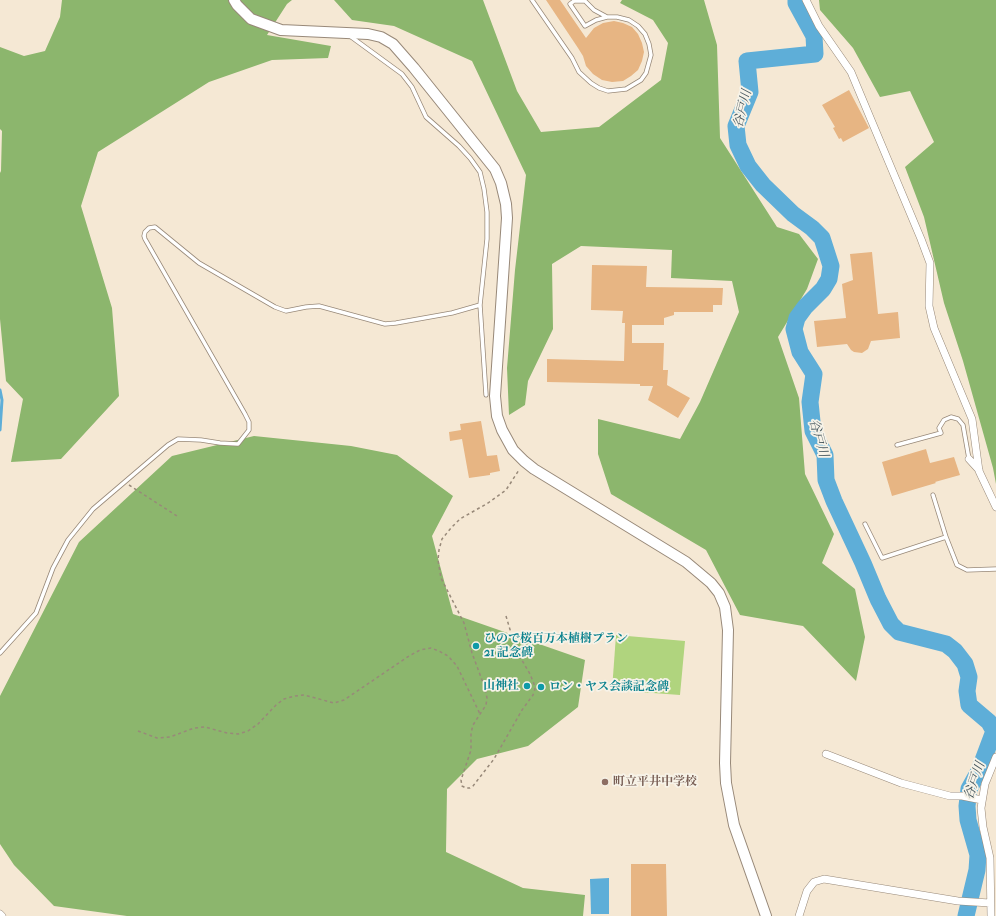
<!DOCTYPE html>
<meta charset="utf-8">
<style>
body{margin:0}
canvas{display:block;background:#f5e8d4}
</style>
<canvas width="996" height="916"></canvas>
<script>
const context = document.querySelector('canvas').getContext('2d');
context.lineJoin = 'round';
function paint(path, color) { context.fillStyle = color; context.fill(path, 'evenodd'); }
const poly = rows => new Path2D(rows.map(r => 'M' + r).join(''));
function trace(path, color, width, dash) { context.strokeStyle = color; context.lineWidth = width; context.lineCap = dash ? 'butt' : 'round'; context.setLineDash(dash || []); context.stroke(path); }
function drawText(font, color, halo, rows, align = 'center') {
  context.font = font + ' "IM FELL French Canon","Noto Serif JP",serif'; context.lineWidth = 3.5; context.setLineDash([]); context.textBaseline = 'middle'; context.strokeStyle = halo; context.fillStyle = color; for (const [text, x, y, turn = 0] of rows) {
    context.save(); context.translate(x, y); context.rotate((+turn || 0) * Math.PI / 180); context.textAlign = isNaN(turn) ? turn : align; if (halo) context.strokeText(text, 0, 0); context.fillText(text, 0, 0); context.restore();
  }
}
const green = poly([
 [616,635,685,641,680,695,612,690]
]);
const forest = poly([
 [62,0,292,0,287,4,267,35,331,46,328,58,272,60,209,82,98,152,81,206,112,308,119,396,61,459,11,462,23,399,6,381,0,319,0,173,1,171,2,131,0,129,0,47,24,56,45,51,60,17],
 [334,0,483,0,517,91,541,132,599,127,661,80,668,43,653,20,620,3,622,0,704,0,717,45,720,138,777,227,799,234,818,259,807,289,778,337,799,398,805,474,834,534,822,563,855,589,865,637,856,681,803,626,740,615,706,550,611,494,598,454,598,419,680,439,700,402,739,312,732,281,671,278,672,250,581,246,552,264,553,329,528,381,525,405,509,415,507,368,515,270,526,175,472,61,394,26,352,20],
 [819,0,996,0,996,484,993,468,963,361,944,303,924,217,905,167,934,142,910,91,880,97,853,48,820,10],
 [254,436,351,446,397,455,453,496,432,536,453,614,585,660,578,707,528,746,477,759,447,789,446,852,523,888,585,895,583,916,127,916,54,906,14,865,0,844,0,696,79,542,172,456]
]);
const water = poly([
 [609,878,609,914,591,914,590,879]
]);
const stream = poly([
 [0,390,2,400,0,430]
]);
const river = poly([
 [796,0,796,3,814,36,815,54,747,61,750,92,736,126,738,145,748,166,763,185,793,214,812,228,822,238,831,266,829,279,823,289,805,307,797,318,794,329,800,352,814,374,810,402,813,431,825,455,826,480,834,501,863,563,878,599,891,624,899,632,946,644,955,651,965,664,969,677,967,691,969,705,989,722,994,731,979,771,969,789,967,806,968,820,978,855,977,870,966,916]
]);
const building = poly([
 [546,0,560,0,586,38,594,28,603,23,614,21,623,23,632,27,638,34,642,43,644,52,642,61,638,70,631,76,623,81,612,82,602,80,593,74,586,66,583,56,578,48],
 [849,90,869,128,843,142,841,138,839,139,833,128,835,127,822,105],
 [872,252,878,314,898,312,900,338,871,341,868,349,862,353,854,352,851,350,847,344,817,347,814,321,846,318,842,284,853,280,850,254],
 [592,265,647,266,646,287,723,288,722,305,713,305,713,312,674,312,674,315,664,318,664,325,632,325,632,343,664,343,663,370,668,370,667,385,690,398,678,418,648,400,653,386,640,386,640,384,547,382,547,359,624,361,625,323,622,323,623,311,591,310],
 [481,421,487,456,497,455,500,471,490,473,490,475,469,478,462,439,450,441,449,432,461,430,460,424],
 [926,449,930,463,954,457,960,475,935,482,936,483,892,496,882,462],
 [631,864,666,864,667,916,631,916]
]);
const path = poly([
 [129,485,177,516],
 [506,616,516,650,530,674,534,684,535,689,533,695,522,710,494,759,473,786,470,788,466,788,462,786,461,780,471,750,471,733,473,725,486,705,487,698,485,688,472,653,464,623,441,578,438,560,439,550,442,539,451,528,460,519,488,503,506,490,519,470],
 [138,731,157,738,170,737,194,728,205,727,227,733,238,734,248,731,258,724,276,705,284,699,295,696,304,695,334,703,344,700,409,656,420,650,431,648,439,651,448,656,457,666,480,714]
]);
const lane = poly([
 [532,0,572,58,579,72,591,83,599,88,608,91,626,89,641,80,646,73,651,55,649,44,645,34,638,26,629,20,617,17,607,17,596,20,585,26,570,4,574,1,585,1,594,10,607,17],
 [350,36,402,74,412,87,426,117,459,146,470,158,480,172,484,189,487,212,487,239,480,305,486,395],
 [897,445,941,433,939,428,944,420,951,417,958,419,963,425,969,459],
 [933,495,946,537],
 [865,524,882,558,946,537,957,565,967,570,996,569],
 [0,653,36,613,53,568,68,540,93,509,168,445,178,439,201,440,220,443,238,444,249,430,249,422,245,414,145,239,144,236,145,232,149,228,155,227,199,263,275,307,286,311,306,307,319,306,385,324,396,323,452,313,480,305]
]);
const street = poly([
 [806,0,819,26,851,72,921,239,930,263,929,306,934,328,972,419,979,471,996,507],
 [969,459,979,470],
 [826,754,901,783,950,796,962,796,982,800],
 [0,914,2,916],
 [799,916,807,891,814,882,824,879,958,901,990,903],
 [991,916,990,858,983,827,981,808,985,784,996,757]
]);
const secondary = poly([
 [234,0,237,5,251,19,281,30,368,34,381,37,393,44,414,68,495,169,501,183,506,204,507,218,495,396,497,416,502,430,513,450,524,461,534,469,686,562,711,583,719,593,725,607,728,630,725,763,726,783,734,825,766,916]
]);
const markers = [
 [476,646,4,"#0f9aa8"],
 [527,686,4,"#0f9aa8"],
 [541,687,4,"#0f9aa8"],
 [605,782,4,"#8d6e63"]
];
const cultureNames = [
 ["ひので桜百万本植樹プラン",484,639],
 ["21 記念碑",484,653],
 ["山神社",519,686,"right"],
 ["ロン・ヤス会談記念碑",549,687]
];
const educationNames = [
 ["町立平井中学校",613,782]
];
const waterNames = [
 ["谷戸川",743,109,-76],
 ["谷戸川",818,438,74],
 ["谷戸川",975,781,-71]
];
paint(green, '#b0d47e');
paint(forest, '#8cb66d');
paint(water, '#5eaed8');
trace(stream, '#5eaed8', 3);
trace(river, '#5eaed8', 17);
paint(building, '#e7b583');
trace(lane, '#988979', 5);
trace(street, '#988979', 8);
trace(secondary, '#988979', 12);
trace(path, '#988979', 1.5, [3, 3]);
trace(lane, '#fff', 3.5);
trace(street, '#fff', 7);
trace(secondary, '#fff', 10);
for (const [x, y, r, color] of markers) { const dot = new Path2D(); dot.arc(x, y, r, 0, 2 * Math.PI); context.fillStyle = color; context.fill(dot); trace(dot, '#f7f3e8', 1.5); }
drawText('bold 12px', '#0d838f', '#f7f3e8', cultureNames, 'left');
drawText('bold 12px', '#785e54', '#f7f3e8', educationNames, 'left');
drawText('italic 13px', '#47585f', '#f7f3e8', waterNames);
</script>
